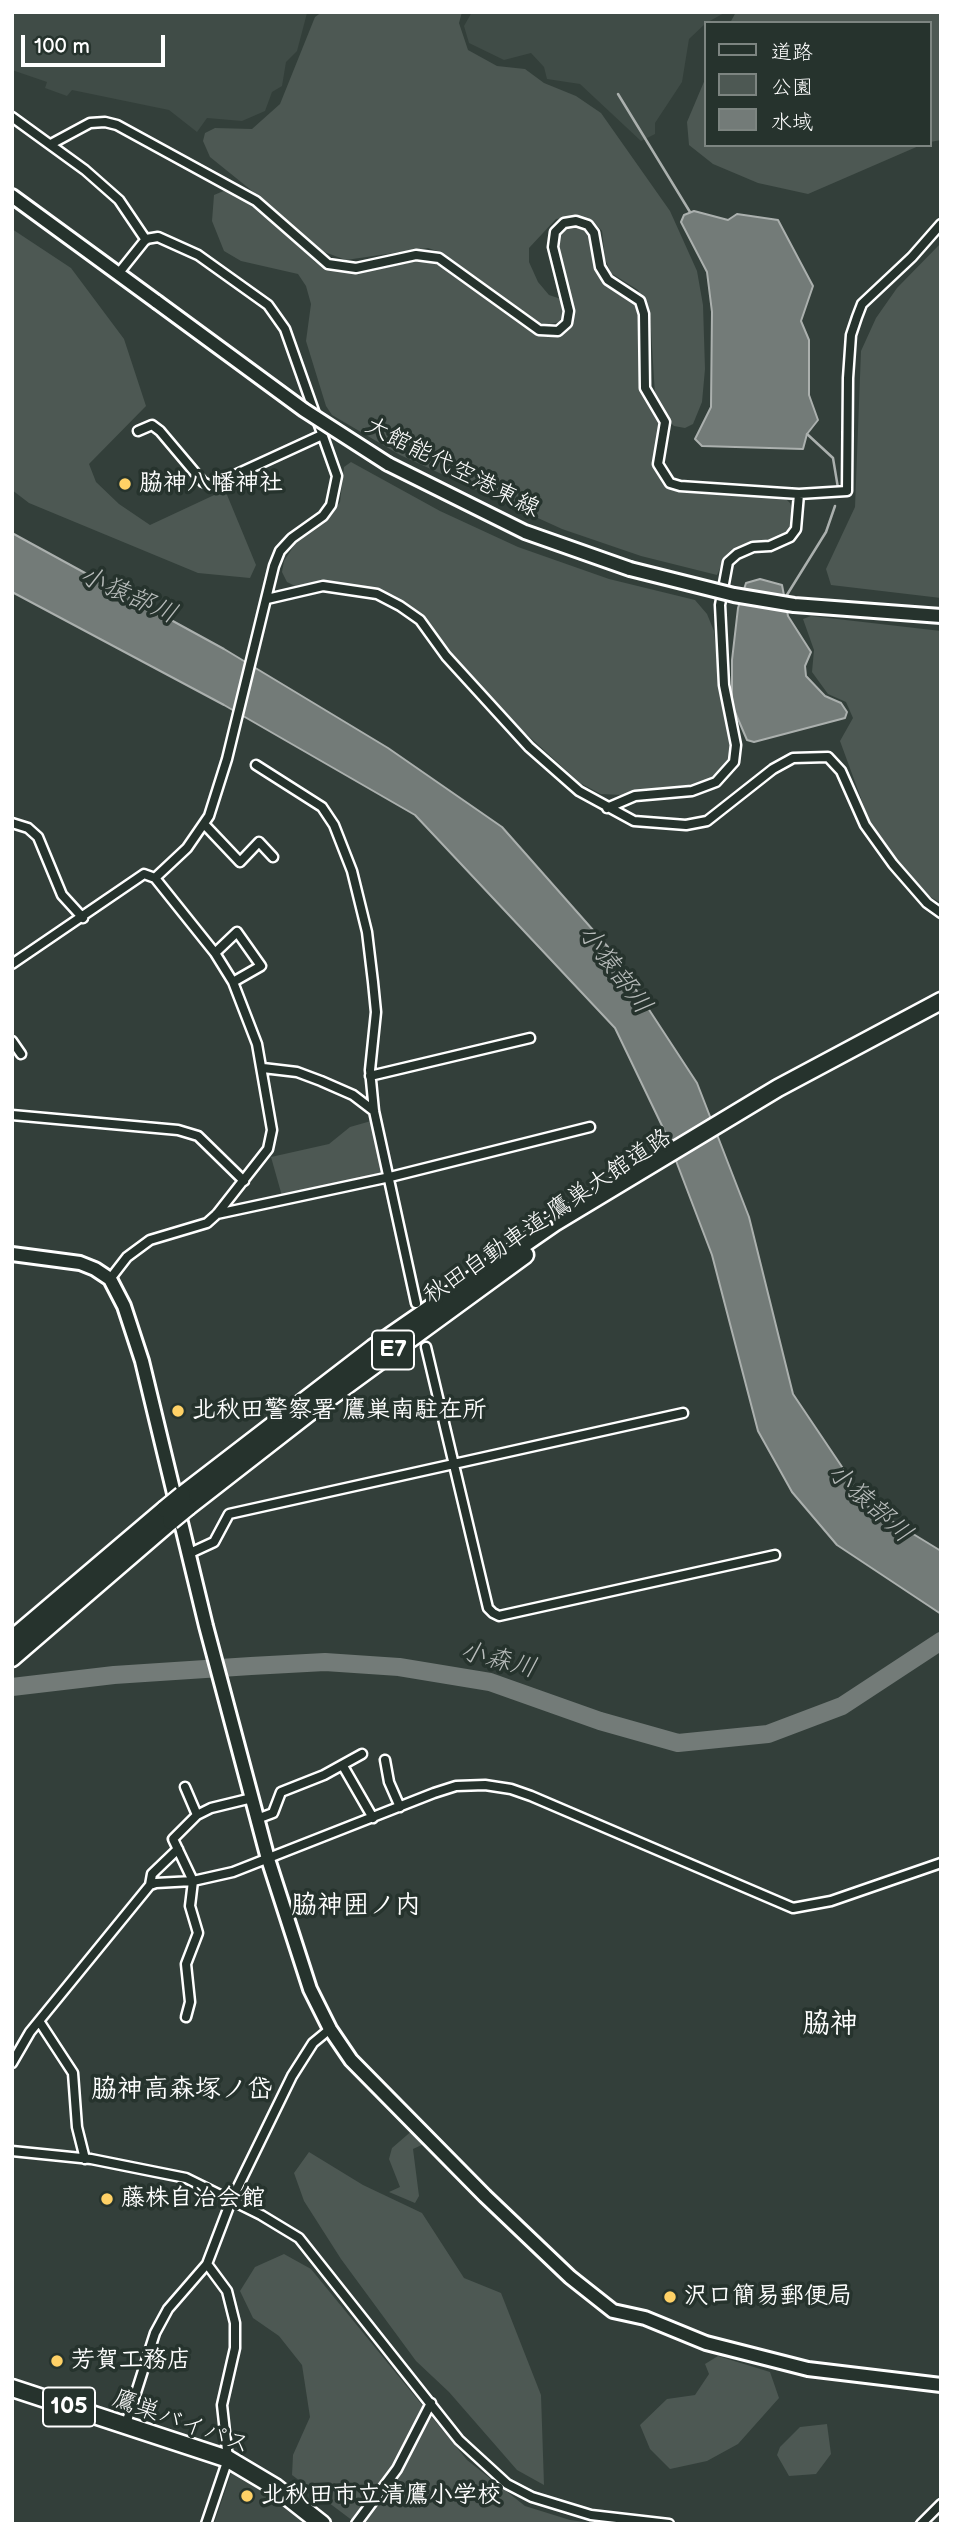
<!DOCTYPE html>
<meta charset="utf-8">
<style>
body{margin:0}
#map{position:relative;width:953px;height:2536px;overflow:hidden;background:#333f3a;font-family:"Balsamiq Sans","Klee One",sans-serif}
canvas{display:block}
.frame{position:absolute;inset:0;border:14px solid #fff;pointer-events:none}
.legend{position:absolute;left:704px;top:21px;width:228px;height:126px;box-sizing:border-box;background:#26332d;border:2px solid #7d8581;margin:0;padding:9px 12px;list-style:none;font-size:21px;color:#fff}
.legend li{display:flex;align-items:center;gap:14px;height:35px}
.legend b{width:35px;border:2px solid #7d8581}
.scale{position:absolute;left:21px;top:35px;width:144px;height:32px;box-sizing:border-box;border:4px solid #fff;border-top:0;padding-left:9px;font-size:21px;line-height:24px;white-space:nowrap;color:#fff;-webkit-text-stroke:5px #26332d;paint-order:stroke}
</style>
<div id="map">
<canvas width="953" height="2536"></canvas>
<div class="frame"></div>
<ul class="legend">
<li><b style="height:9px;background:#26332d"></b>道路</li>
<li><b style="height:19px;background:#4d5853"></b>公園</li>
<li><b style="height:19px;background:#737b78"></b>水域</li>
</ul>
<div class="scale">100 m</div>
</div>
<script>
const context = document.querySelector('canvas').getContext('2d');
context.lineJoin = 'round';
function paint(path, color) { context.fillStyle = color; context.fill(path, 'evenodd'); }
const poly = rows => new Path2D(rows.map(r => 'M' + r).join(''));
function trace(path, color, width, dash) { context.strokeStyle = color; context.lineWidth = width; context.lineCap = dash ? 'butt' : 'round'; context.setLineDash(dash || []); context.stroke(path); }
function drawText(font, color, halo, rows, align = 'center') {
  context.font = font + ' "Balsamiq Sans","Klee One",sans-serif'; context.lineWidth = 7; context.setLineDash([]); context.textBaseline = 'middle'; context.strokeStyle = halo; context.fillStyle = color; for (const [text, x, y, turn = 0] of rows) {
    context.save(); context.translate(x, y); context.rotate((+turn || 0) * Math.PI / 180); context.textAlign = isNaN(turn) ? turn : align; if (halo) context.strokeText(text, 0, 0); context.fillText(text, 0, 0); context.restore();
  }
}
const built = poly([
 [12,12,307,12,307,13,297,51,286,62,282,86,272,92,265,111,242,121,207,118,197,132,169,110,72,90,67,96,45,88,47,82,12,70],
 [472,12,726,12,706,23,689,39,682,82,655,123,655,134,641,141,580,84,547,79,544,67,531,53,504,60,469,43,464,26],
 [233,2468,310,2524,214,2524]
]);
const green = poly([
 [322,12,462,12,459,23,468,50,497,66,525,69,544,83,576,96,601,113,670,211,697,271,703,305,705,369,702,402,693,424,685,428,674,426,663,415,655,395,650,313,638,290,611,273,605,259,602,231,592,220,577,216,556,219,529,248,529,262,538,282,549,295,561,299,565,305,564,317,560,322,544,325,532,320,443,253,428,248,346,260,316,249,267,203,210,157,203,141,205,133,215,128,252,129,280,104,315,17],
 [736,12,941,12,941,140,930,142,930,23,730,23],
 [706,77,706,145,921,145,808,194,758,183,713,164,689,145,687,122],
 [226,190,244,198,288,232,315,262,342,272,367,271,422,258,436,262,539,336,556,337,568,330,574,319,558,249,560,233,570,226,588,231,597,270,610,287,633,298,638,306,642,390,660,423,662,432,654,465,660,478,669,487,784,497,790,503,794,515,792,528,767,543,734,551,723,562,717,575,641,556,562,529,400,455,332,415,326,406,306,341,311,304,306,286,298,274,241,261,224,251,212,221,214,195],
 [12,229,71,268,124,339,146,406,89,464,96,482,119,504,150,525,225,490,256,565,250,578,198,573,29,503,12,490],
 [941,243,941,598,831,585,826,569,855,507,861,351,876,318,897,288],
 [351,462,440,511,518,547,609,579,695,600,707,614,714,631,720,692,732,744,729,761,714,778,693,787,622,795,601,794,580,783,511,720,443,646,423,616,394,596,363,586,327,582,295,586,287,582,282,572,284,561,297,541,329,517,340,502,344,467],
 [811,616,941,631,941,903,929,896,891,857,870,823,840,741,853,718,846,702,828,694,812,672,814,650,803,619],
 [371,1121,384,1174,282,1196,271,1157,329,1144,350,1127],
 [414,2129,426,2143,413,2149,419,2196,415,2203,389,2192,400,2187,389,2159,392,2148],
 [309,2152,363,2185,422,2213,464,2278,501,2293,541,2395,544,2485,517,2470,449,2392,416,2361,341,2259,304,2201,294,2173],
 [284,2254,311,2269,467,2460,525,2506,570,2520,600,2524,357,2524,292,2475,293,2455,310,2417,302,2365,279,2336,253,2318,240,2291,255,2267],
 [718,2356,770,2372,779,2398,738,2444,707,2461,670,2469,650,2449,640,2425,667,2399,695,2395,709,2374,705,2364],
 [827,2424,831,2454,816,2474,789,2476,777,2455,780,2447,800,2427]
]);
const water = poly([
 [694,211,728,220,737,214,778,220,813,286,801,321,809,340,809,395,818,420,807,434,803,449,702,446,695,439,711,407,712,312,707,272,681,222,684,215,694,211],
 [12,533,224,649,388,748,502,827,608,947,697,1083,749,1217,793,1394,869,1507,941,1551,941,1614,837,1545,792,1492,758,1431,712,1255,665,1132,615,1028,415,815,224,705,12,592,12,533],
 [760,579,782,585,788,616,811,652,805,666,806,676,825,696,841,703,847,712,845,718,754,742,747,740,732,705,732,660,738,608,746,583,760,579]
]);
const stream = poly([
 [618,94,690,212],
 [807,434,833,458,838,488],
 [785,598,826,532,835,506]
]);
const river = poly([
 [12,1687,114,1675,251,1666,325,1662,399,1667,490,1682,600,1721,678,1743,768,1734,842,1706,941,1641]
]);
const street = poly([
 [12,117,85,170,119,200,146,240],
 [51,144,90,123,105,122,117,125,256,201,328,264,356,268,416,255,439,258,539,330,558,331,567,323,569,311,553,247,555,232,564,223,576,221,588,225,594,233,600,267,608,280,640,301,644,314,645,388,665,422,658,464,670,483,680,486,799,494,847,491,848,378,851,335,857,317,862,304,912,257,941,224],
 [118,274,146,239,158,237,198,255,268,305,285,329,337,476,331,505,323,516,292,538,280,551,274,566,227,759,209,816,187,848,155,878],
 [138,431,152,425,160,431,203,482,211,486,322,435],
 [267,599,323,586,377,594,400,606,420,620,446,656,529,747,579,791,634,821,686,825,707,821,773,769,793,758,828,757,841,771,865,825,893,864,927,903,941,913],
 [256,765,322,807,334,825,352,871,367,932,373,982,376,1012,370,1070,374,1111,416,1303],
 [607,808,635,796,692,791,716,782,734,762,736,745,724,685,720,605,728,562,737,554,753,547,770,546,790,537,796,529,799,494],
 [12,823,28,828,38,837,62,895,83,918],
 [204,824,240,862,259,842,273,857],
 [215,953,237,932,261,966,233,982],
 [12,964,144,874,155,878,215,953,233,982,257,1044,272,1130,268,1149,217,1214,207,1223,150,1240,127,1257,110,1279],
 [12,1041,21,1054],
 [263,1068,297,1072,321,1081,353,1095,374,1111],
 [370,1076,530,1038],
 [12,1115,178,1130,198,1136,244,1181],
 [217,1214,390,1177,590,1127],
 [426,1347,488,1608,493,1613,499,1616,775,1555],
 [188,1554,214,1542,229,1514,683,1413],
 [385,1760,389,1782,400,1807],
 [343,1766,373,1818],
 [185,1787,197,1815,173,1839,193,1881,233,1872,434,1793,456,1786,485,1785,511,1789,531,1796,793,1908,831,1901,941,1863],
 [197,1815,211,1808,252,1798],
 [257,1819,273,1813,281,1792,324,1775,362,1754],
 [150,1885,152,1874,178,1849],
 [39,2021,73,2073,77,2127,85,2159],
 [12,2063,30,2032,150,1885,156,1883,193,1881,190,1906,198,1933,186,1964,190,2002,186,2017],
 [12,2151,91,2159,186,2178,261,2215,299,2238,459,2440,507,2484,532,2497,591,2515,669,2524],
 [125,2427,155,2333,168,2309,207,2264,231,2201,292,2076,313,2043,330,2029],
 [206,2524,228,2459,222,2405,235,2348,235,2323,227,2291,207,2264],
 [356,2524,397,2469,431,2403],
 [921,2524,941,2504]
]);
const secondary = poly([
 [12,196,157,302],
 [388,464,525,532,630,569],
 [12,1254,80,1263,95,1269,110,1279,124,1306,142,1361,206,1626,268,1859,310,1989,330,2029,351,2060,485,2196,570,2277,613,2311,645,2318,706,2343,808,2369,941,2385]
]);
const highway = poly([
 [182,1495,373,1348,554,1223,778,1088,941,1001],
 [188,1507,310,1412,525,1255],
 [12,1639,165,1509],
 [12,1658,171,1521],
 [12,2388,228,2459,275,2487,322,2524]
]);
const secondaryBridge = poly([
 [157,302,304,410,388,464],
 [630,569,734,595,794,605,941,616]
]);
const highwayBridge = poly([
 [165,1509,182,1495],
 [171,1521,188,1507]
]);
const markers = [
 [125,484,7,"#ffd166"],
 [178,1411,7,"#ffd166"],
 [107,2199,7,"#ffd166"],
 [670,2297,7,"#ffd166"],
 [57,2361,7,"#ffd166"],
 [247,2496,7,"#ffd166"]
];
const shields = [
 [393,1350,42],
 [69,2407,52]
];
const shieldNames = [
 ["E7",393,1350],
 ["105",69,2407]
];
const streetNames = [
 ["大館能代空港東線",452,468,27],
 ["秋田自動車道;鷹巣大館道路",548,1217,-34],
 ["鷹巣バイパス",181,2423,20]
];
const poiNames = [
 ["脇神八幡神社",139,484],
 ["北秋田警察署 鷹巣南駐在所",192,1411],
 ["藤株自治会館",121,2199],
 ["沢口簡易郵便局",684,2297],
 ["芳賀工務店",71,2361],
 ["北秋田市立清鷹小学校",261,2496]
];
const waterNames = [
 ["小猿部川",128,596,24],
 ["小猿部川",614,970,53],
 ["小猿部川",869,1504,42],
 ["小森川",498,1661,14]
];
const neighbourhoodNames = [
 ["脇神囲ノ内",356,1906],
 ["脇神高森塚ノ岱",182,2090]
];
const quarterNames = [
 ["脇神",830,2025]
];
paint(built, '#404c47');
paint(green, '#4d5853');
paint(water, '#737b78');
trace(water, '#abb0ae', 2);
trace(stream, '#abb0ae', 2.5);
trace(river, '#737b78', 18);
trace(street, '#fff', 13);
trace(secondary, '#fff', 18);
trace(highway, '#fff', 21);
trace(street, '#26332d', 8);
trace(secondary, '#26332d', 12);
trace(highway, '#26332d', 16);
trace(secondaryBridge, '#fff', 18, []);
trace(highwayBridge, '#fff', 21, []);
trace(secondaryBridge, '#26332d', 12);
trace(highwayBridge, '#26332d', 16);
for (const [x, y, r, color] of markers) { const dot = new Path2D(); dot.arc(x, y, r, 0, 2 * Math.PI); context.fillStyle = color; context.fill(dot); trace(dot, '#26332d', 2.5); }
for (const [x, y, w] of shields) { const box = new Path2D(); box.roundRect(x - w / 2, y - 19.5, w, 39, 5); context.fillStyle = '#26332d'; context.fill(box); trace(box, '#fff', 2); }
drawText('bold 23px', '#fff', null, shieldNames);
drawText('24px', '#fff', '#26332d', streetNames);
drawText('bold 24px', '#fff', '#26332d', poiNames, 'left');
drawText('italic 26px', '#b9bdbc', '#26332d', waterNames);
drawText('bold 26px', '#fff', '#26332d', neighbourhoodNames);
drawText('bold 28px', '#fff', '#26332d', quarterNames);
</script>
